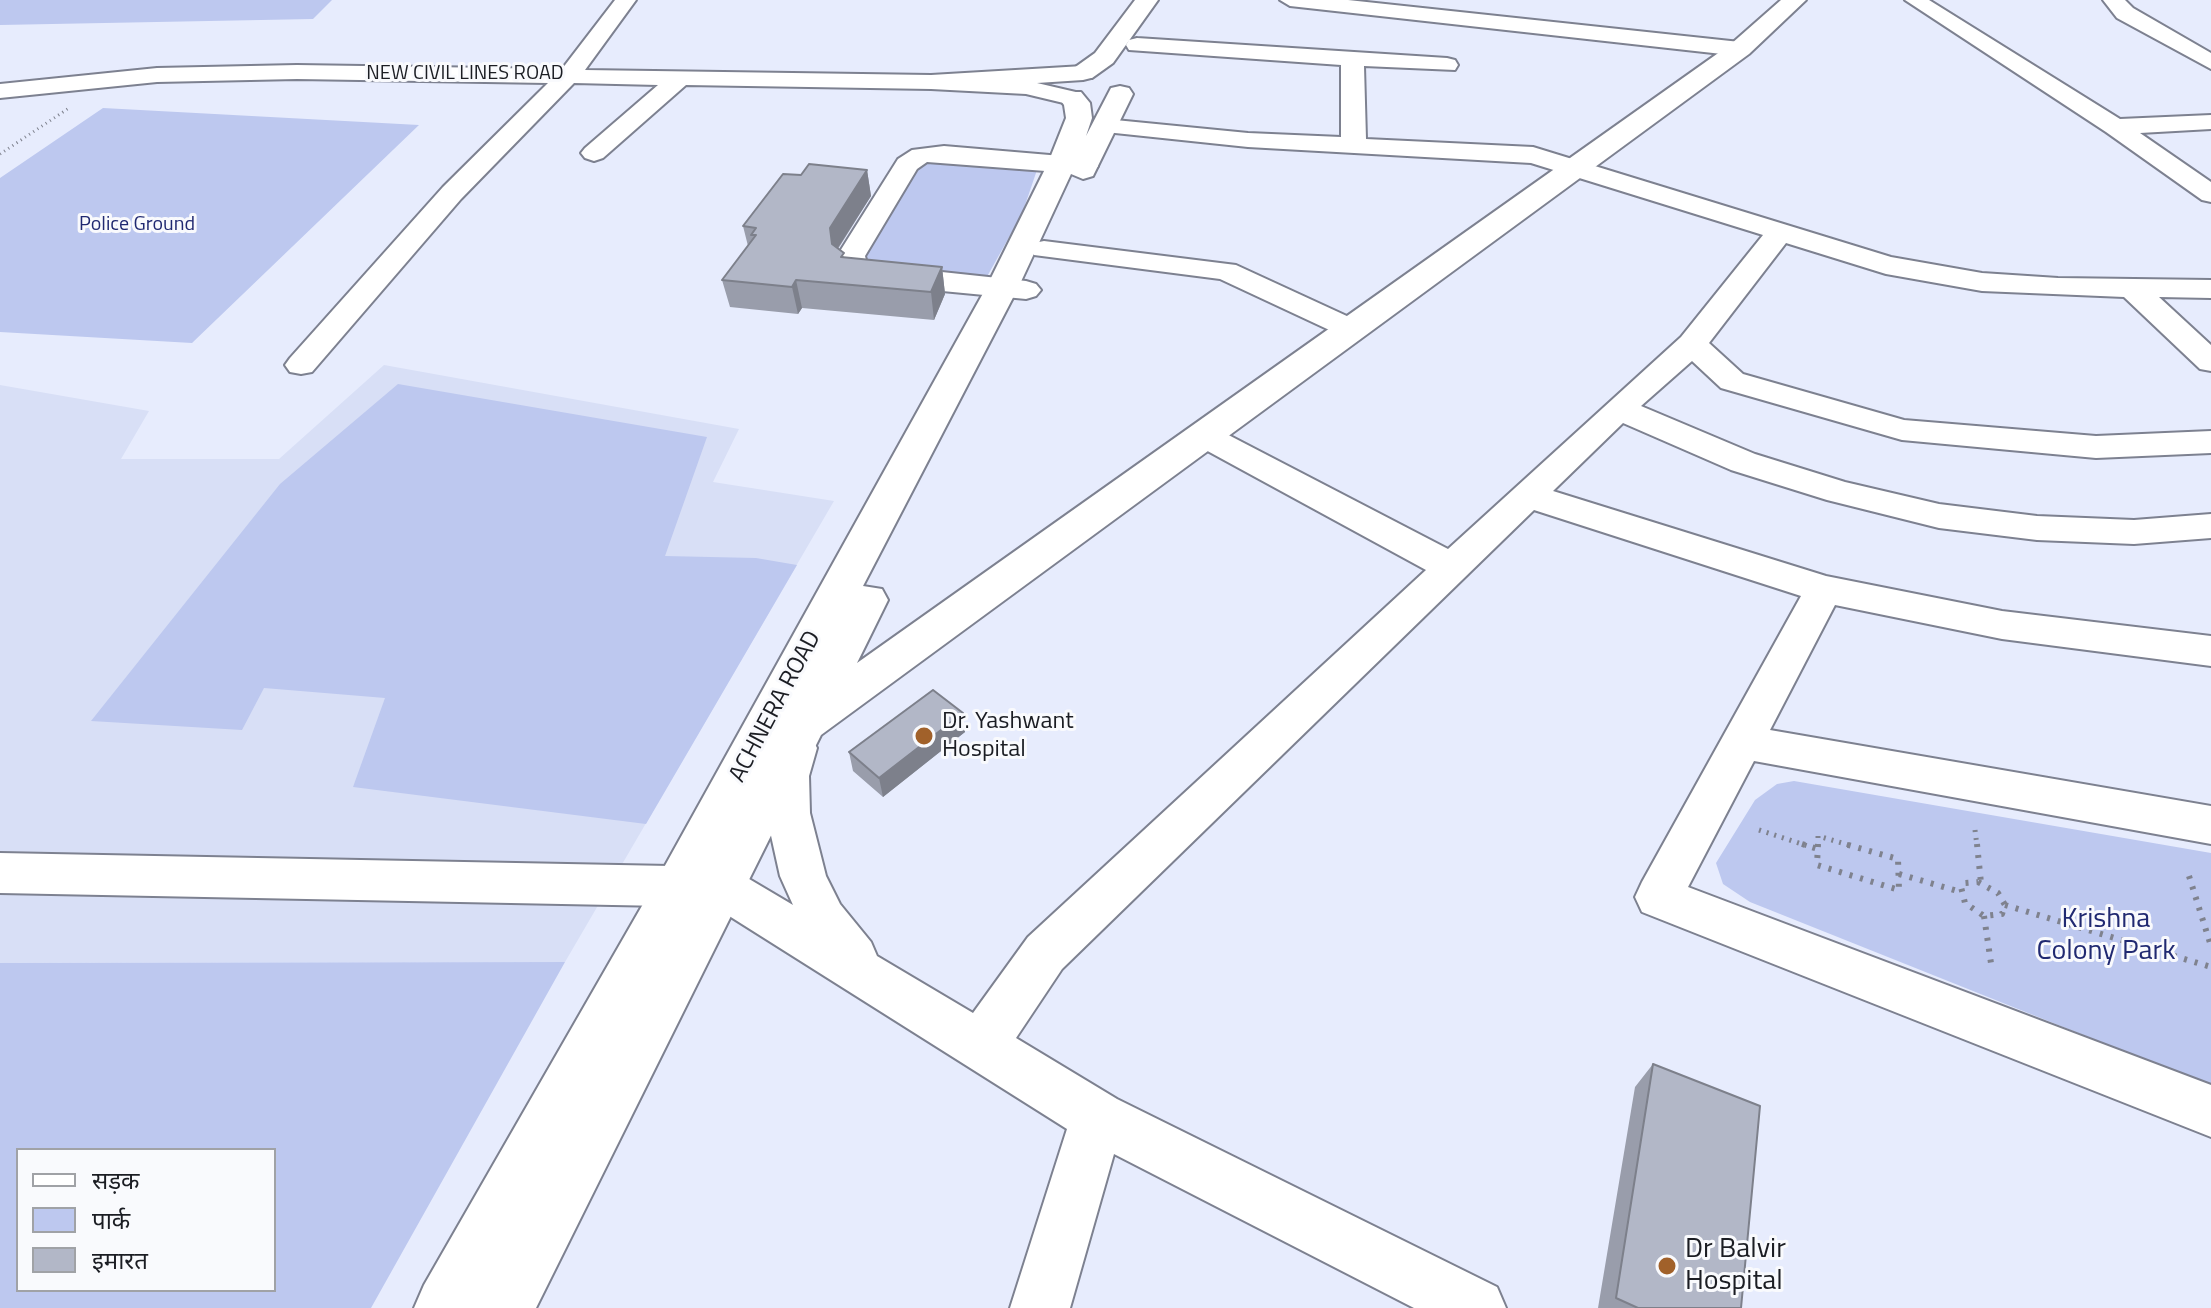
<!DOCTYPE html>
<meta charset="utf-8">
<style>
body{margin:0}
#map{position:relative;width:2211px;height:1308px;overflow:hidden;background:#e7ecfd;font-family:"Titillium Web","Noto Sans Devanagari",sans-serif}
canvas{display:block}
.legend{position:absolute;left:16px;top:1148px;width:260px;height:144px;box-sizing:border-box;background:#f9fafd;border:2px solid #a0a2a6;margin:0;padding:10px 14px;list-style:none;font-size:24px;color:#1b1d23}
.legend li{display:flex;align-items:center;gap:16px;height:40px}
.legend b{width:40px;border:2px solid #a0a2a6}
</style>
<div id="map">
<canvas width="2211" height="1308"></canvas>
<ul class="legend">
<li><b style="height:10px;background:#fff"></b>सड़क</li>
<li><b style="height:22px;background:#bdc8ef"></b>पार्क</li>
<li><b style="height:22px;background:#b2b7c7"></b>इमारत</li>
</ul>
</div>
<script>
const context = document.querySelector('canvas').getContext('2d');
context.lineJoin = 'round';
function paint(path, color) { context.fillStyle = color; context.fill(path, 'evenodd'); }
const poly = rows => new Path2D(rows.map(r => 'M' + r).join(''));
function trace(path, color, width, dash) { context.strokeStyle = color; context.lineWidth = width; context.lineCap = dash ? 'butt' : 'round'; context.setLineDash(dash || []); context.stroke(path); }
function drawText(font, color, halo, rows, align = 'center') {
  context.font = font + ' "Titillium Web",sans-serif'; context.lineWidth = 6; context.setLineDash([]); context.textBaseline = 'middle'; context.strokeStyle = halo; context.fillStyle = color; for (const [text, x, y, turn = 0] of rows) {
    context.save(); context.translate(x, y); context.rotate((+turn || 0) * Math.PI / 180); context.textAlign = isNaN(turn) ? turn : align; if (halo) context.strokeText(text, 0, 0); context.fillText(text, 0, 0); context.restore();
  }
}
const built = poly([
 [384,365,739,429,713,482,834,501,565,962,0,963,0,385,149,411,121,459,279,459]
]);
const green = poly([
 [0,0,332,0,313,19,0,25],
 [103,108,419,125,192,343,0,332,0,178],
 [939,160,1038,167,1022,214,984,282,870,268,865,253,916,168],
 [398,384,707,437,665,556,756,558,797,565,646,824,353,787,385,698,264,688,242,730,91,721,280,484],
 [1794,781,2211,853,2211,1086,1750,902,1723,884,1716,863,1755,800,1777,784],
 [565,962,371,1308,0,1308,0,963],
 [18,1150,274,1150,274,1290,18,1290]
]);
const pathFar2 = poly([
 [0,154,69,108]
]);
const pathFar1 = poly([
 [1759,830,1808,846],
 [1975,830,1977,846],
 [1818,846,1818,836,1852,846]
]);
const path = poly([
 [1802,844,1818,849],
 [1818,844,1817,865,1899,890,1898,859,1845,844],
 [1977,844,1981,883],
 [1899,874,1961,892],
 [2189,876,2211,946],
 [1978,882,1998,893,2005,905,2002,914,1984,916,1965,903,1961,887,1965,883,1978,882],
 [2005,905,2211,967],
 [1984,916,1992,970]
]);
const minor = poly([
 [615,0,636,0,585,70,931,75,1083,66,1091,68,1095,73,1091,78,1083,80,1037,83,1080,93,1084,98,1080,103,1072,105,1026,94,931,89,686,85,603,158,594,161,585,158,581,153,585,148,658,85,574,83,461,199,312,372,301,374,290,372,285,365,290,358,443,187,548,83,297,79,157,82,0,98,0,84,157,68,297,65,562,69,615,0],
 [1280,0,1348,0,1740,42,1751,49,1740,56,1290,6,1280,0],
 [1905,0,1929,0,2120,119,2211,115,2211,129,2140,133,2211,182,2211,202,2202,200,2106,132,1905,0],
 [2103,0,2125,0,2133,8,2211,53,2211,69,2117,18,2103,0],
 [1137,38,1447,58,1455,60,1458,65,1455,70,1364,66,1366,139,1533,147,1891,257,1982,273,2058,278,2211,280,2211,298,2159,297,2211,345,2211,371,2200,369,2124,297,1982,291,1886,274,1786,243,1709,343,1743,374,1904,420,2096,436,2211,431,2211,453,2096,458,1902,440,1721,388,1692,361,1641,406,1755,454,1845,482,1939,504,2037,516,2134,520,2211,514,2211,538,2134,544,2037,540,1939,528,1827,500,1731,470,1623,423,1553,491,1826,576,2002,611,2211,636,2211,666,2002,639,1835,605,1770,730,2211,806,2211,844,1754,761,1688,887,2211,1085,2211,1137,1642,912,1635,897,1642,882,1801,596,1534,510,1062,969,1016,1038,1117,1099,1497,1287,1506,1308,1414,1308,1114,1154,1070,1308,1010,1308,1067,1129,715,907,0,893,0,853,722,867,739,873,793,905,780,876,766,813,765,776,781,736,796,731,811,736,817,748,809,776,810,813,826,876,840,904,871,942,877,956,973,1013,1028,937,1426,570,1191,442,1186,435,1191,428,1203,425,1215,428,1448,549,1681,337,1763,235,1531,163,1248,147,1096,131,1093,126,1096,121,1105,119,1248,133,1341,137,1341,65,1129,50,1126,45,1129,40,1137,38],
 [944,146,1085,158,1094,161,1098,166,1094,171,1085,174,927,162,917,169,865,256,867,264,1026,281,1036,284,1041,290,1036,296,1026,299,869,284,843,275,839,269,837,256,898,159,912,150,944,146],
 [1044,241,1236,265,1362,323,1366,329,1362,335,1351,338,1340,335,1220,279,1034,255,1030,249,1034,243,1044,241]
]);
const major = poly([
 [1135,0,1158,0,1113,63,1092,78,1074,78,1070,73,1074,68,1095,53,1135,0],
 [1781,0,1806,0,1749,54,821,735,536,1308,414,1308,424,1285,662,871,986,288,1048,163,1066,118,1064,105,1059,98,1063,92,1081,92,1090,103,1092,118,1086,136,1111,88,1120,86,1129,88,1133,94,1093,176,1083,179,1071,174,1018,288,863,586,882,589,888,600,857,663,1731,44,1781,0]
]);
const wall = poly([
 [867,170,871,196,838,249,844,257,942,267,945,294,934,320,802,308,798,314,730,307,722,280,748,246,743,226,801,175],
 [963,713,965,732,883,797,853,771,849,752],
 [1653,1064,1741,1308,1598,1308,1635,1087]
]);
const shadedWall = poly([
 [867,170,871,196,834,254,830,228],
 [942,267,945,294,934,320,931,292],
 [796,280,802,308,798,314,792,287],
 [963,713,965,732,883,797,879,778]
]);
const building = poly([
 [809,164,867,170,830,228,832,244,844,253,841,257,942,267,931,292,796,280,792,287,722,280,756,235,751,235,756,228,743,226,783,174,801,175,809,164],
 [933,690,963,713,879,778,849,752,933,690],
 [1653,1064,1760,1106,1741,1308,1638,1308,1616,1298,1653,1064]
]);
const markers = [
 [924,736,10,"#a1612a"],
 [1667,1266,10,"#a1612a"]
];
const farStreetnames = [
 ["NEW CIVIL LINES ROAD",465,74]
];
const farParknames = [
 ["Police Ground",137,225]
];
const streetNames = [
 ["ACHNERA ROAD",776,707,-62]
];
const poiNames = [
 ["Dr. Yashwant",942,722],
 ["Hospital",942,750]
];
const nearParknames = [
 ["Krishna",2106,920],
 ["Colony Park",2106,952]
];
const nearPoinames = [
 ["Dr Balvir",1685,1250],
 ["Hospital",1685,1282]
];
paint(built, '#d8dff6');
paint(green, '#bdc8ef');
trace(minor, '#7d8190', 4);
trace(major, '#7d8190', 4);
trace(pathFar2, '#7f828e', 3, [1, 4]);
trace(pathFar1, '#7f828e', 5, [2, 6]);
trace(path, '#7f828e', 6, [3, 8]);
paint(minor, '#fff');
paint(major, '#fff');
paint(wall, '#999dab');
paint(shadedWall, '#7d808b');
paint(building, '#b2b7c7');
trace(building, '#7d808b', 2);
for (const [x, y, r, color] of markers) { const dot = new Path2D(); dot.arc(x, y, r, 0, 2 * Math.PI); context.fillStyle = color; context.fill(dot); trace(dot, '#f9fafd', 3); }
drawText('20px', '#1b1d23', '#f9fafd', farStreetnames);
drawText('20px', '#202971', '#f9fafd', farParknames);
drawText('24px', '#1b1d23', '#f9fafd', streetNames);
drawText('24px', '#1b1d23', '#f9fafd', poiNames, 'left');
drawText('28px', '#202971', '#f9fafd', nearParknames);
drawText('28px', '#1b1d23', '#f9fafd', nearPoinames, 'left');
</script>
